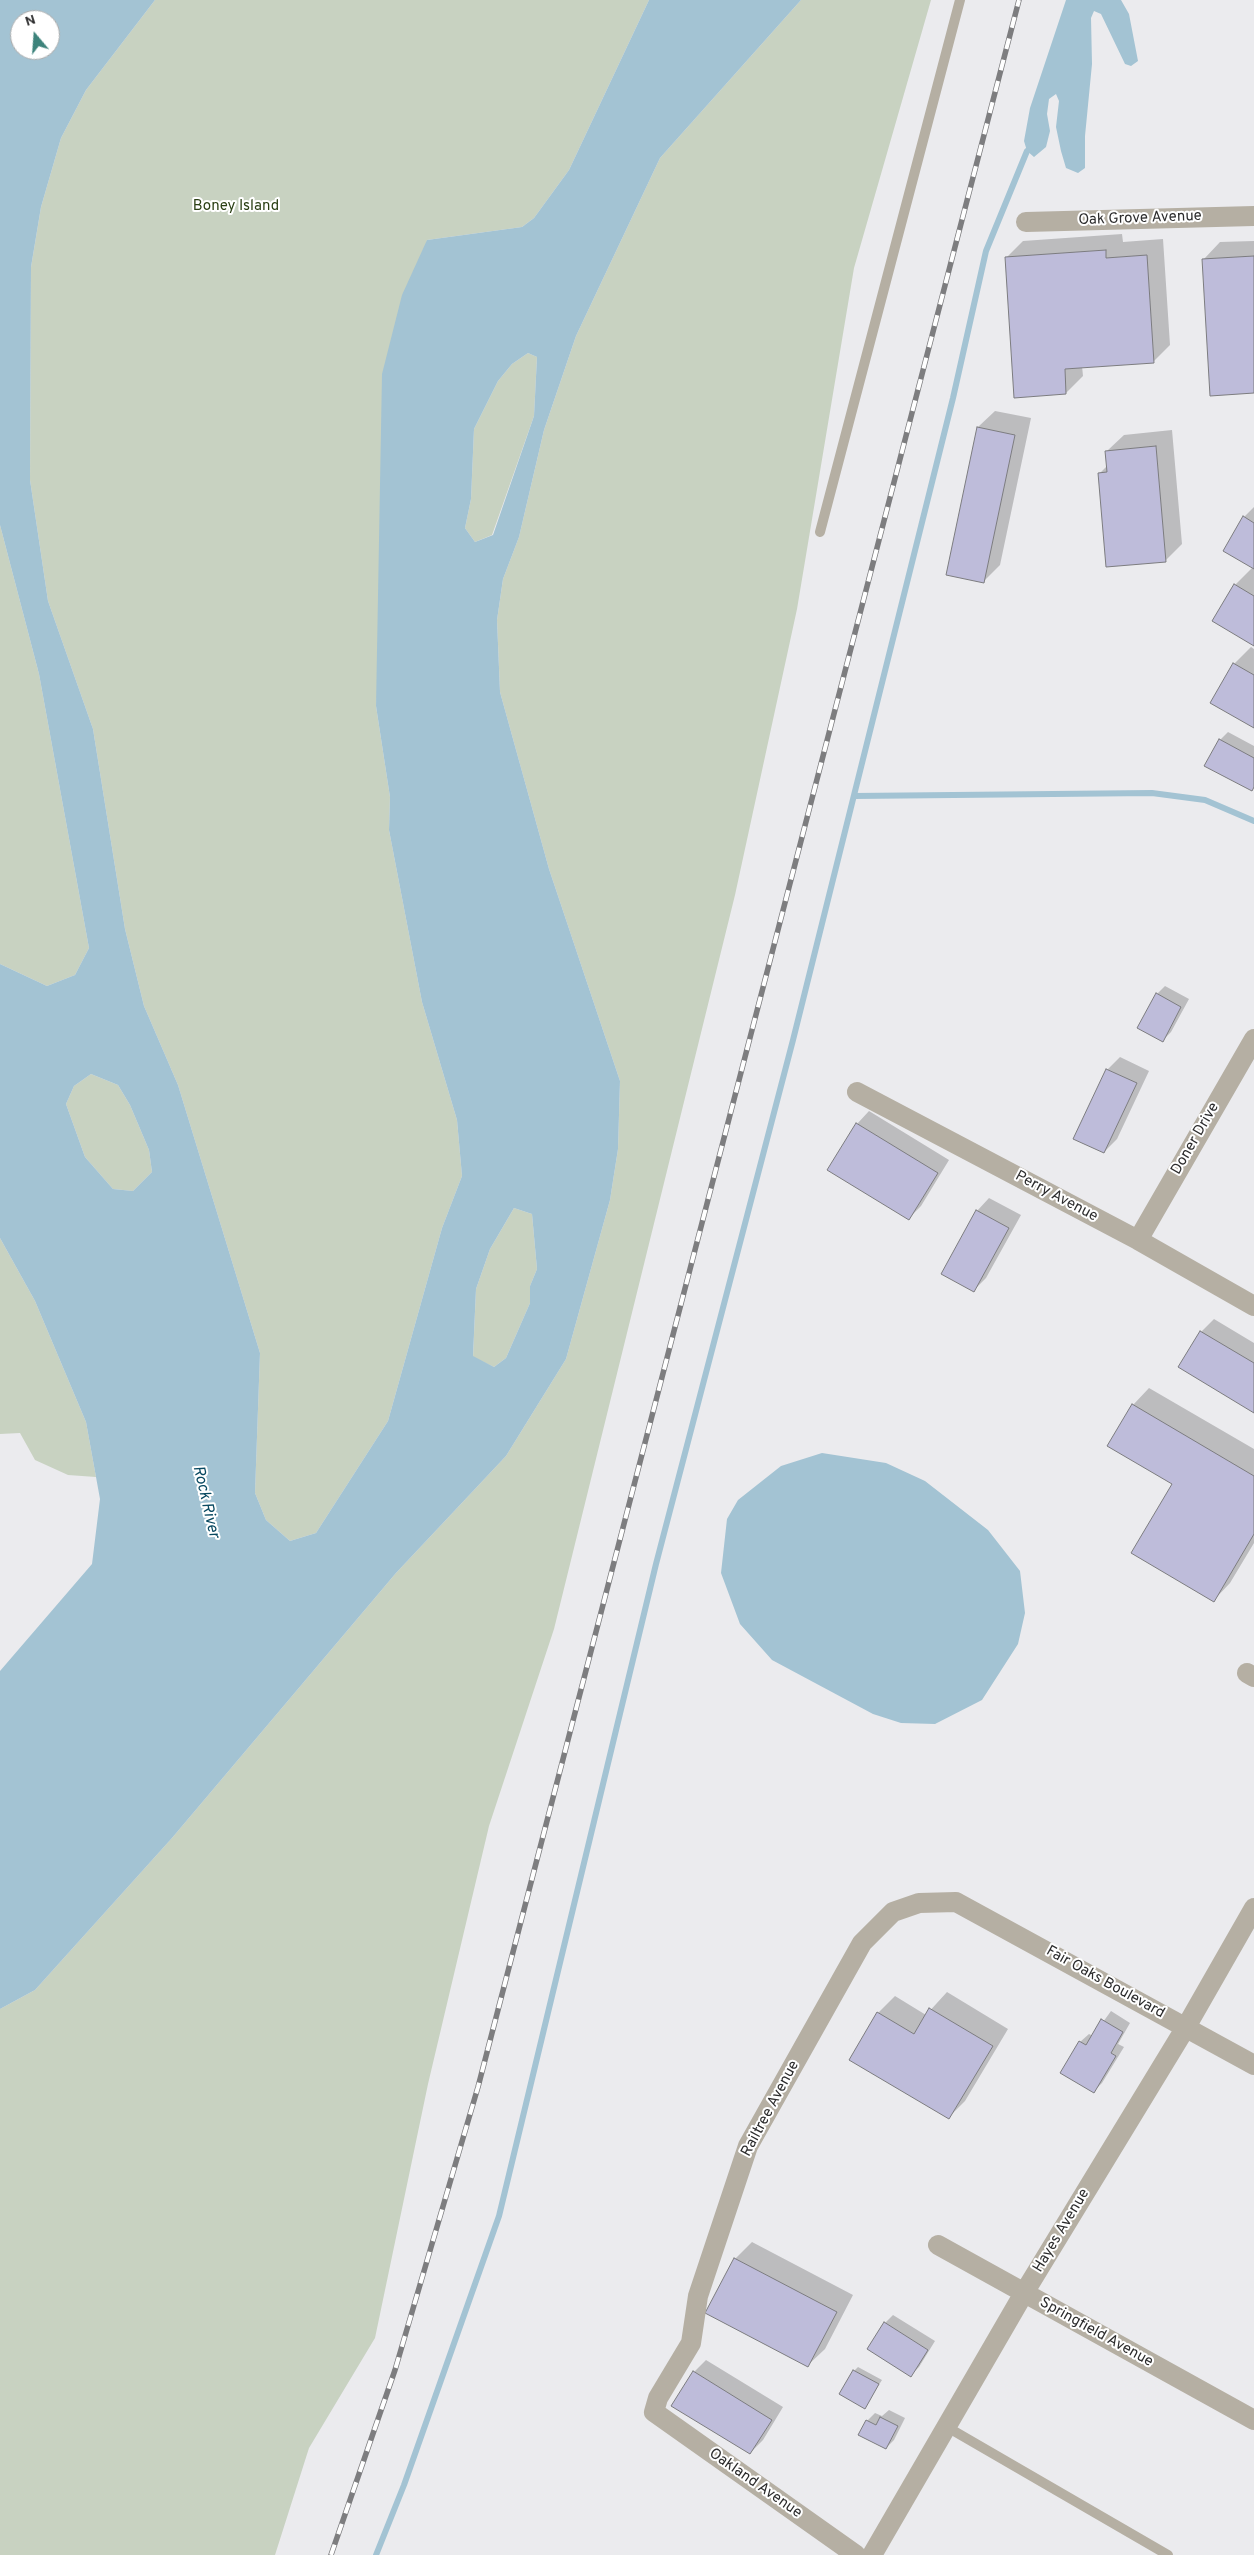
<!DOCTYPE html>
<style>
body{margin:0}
#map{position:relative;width:1254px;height:2555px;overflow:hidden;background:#ebebee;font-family:Overpass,sans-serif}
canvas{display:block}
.north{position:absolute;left:10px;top:10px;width:50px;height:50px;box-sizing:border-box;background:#fff;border:1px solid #ababab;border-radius:50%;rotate:342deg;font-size:14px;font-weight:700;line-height:20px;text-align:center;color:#2c2c2d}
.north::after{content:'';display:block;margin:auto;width:18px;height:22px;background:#3d837b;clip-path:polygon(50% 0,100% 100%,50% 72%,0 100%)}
</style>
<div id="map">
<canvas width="1254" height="2555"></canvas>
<div class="north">N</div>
</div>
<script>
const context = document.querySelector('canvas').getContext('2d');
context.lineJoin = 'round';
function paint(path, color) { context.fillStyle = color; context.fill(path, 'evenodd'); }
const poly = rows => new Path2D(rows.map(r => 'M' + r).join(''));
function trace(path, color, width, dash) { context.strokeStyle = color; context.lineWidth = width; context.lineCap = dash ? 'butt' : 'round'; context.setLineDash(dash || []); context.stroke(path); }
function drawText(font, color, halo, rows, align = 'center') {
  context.font = font + ' Overpass,sans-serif'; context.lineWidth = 4; context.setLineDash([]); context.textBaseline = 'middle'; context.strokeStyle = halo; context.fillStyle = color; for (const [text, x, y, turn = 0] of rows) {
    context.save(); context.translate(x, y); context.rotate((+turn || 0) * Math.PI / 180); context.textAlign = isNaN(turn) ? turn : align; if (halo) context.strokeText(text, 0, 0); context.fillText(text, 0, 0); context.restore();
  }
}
const green = poly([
 [155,0,649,0,569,170,534,218,522,227,427,240,376,706,390,797,389,830,422,1002,457,1120,462,1176,442,1228,388,1421,316,1533,290,1541,266,1520,255,1493,260,1353,178,1085,144,1006,125,929,93,729,48,601,30,480,31,267,41,207,61,138,86,90],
 [801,0,931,0,854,268,797,609,735,895,554,1629,489,1826,428,2084,375,2338,309,2448,275,2555,0,2555,0,2009,35,1990,172,1838,396,1573,506,1456,566,1359,610,1200,618,1149,620,1081,549,869,500,692,497,620,503,579,519,537,544,430,576,336,660,158],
 [528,353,537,357,534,416,492,535,475,542,465,528,471,499,474,429,498,381,512,364],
 [0,525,39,674,89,948,75,975,47,986,0,964],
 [91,1074,118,1085,130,1105,149,1150,152,1172,133,1191,113,1189,85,1157,66,1104,74,1086],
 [514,1208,532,1214,537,1269,530,1286,530,1303,506,1358,494,1367,473,1357,476,1289,490,1249],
 [0,1238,35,1301,86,1422,96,1477,68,1475,35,1460,20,1433,0,1434]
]);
const water = poly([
 [0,0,155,0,86,90,61,138,41,207,31,267,30,480,48,601,93,729,125,929,144,1006,178,1085,260,1353,255,1493,266,1520,290,1541,316,1533,388,1421,442,1228,462,1176,457,1120,422,1002,389,830,390,797,376,706,382,374,402,295,427,240,522,227,534,218,569,170,649,0,801,0,660,158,576,336,544,430,519,537,503,579,497,620,500,692,549,869,620,1081,618,1149,610,1200,566,1359,506,1456,396,1573,172,1838,35,1990,0,2009,0,1671,92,1564,100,1499,86,1422,35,1301,0,1238,0,964,47,986,75,975,89,948,39,674,0,525],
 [20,20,50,20,50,50,20,50],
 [528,353,537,357,534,416,493,535,475,542,465,528,471,499,474,429,498,381,512,364],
 [91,1074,118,1085,130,1105,149,1150,152,1172,133,1191,113,1189,85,1157,66,1104,74,1086],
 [514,1208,532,1214,537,1269,530,1286,530,1303,506,1358,494,1367,473,1356,476,1289,490,1249],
 [1066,0,1121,0,1129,14,1138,61,1131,66,1125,64,1101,14,1094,11,1091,18,1092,64,1085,136,1085,168,1078,173,1066,168,1061,151,1056,127,1059,101,1056,94,1049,99,1047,114,1050,131,1046,147,1034,157,1027,151,1024,141,1030,108],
 [822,1453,886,1463,925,1481,988,1530,1020,1571,1025,1613,1018,1644,982,1700,935,1724,901,1723,873,1714,772,1660,740,1624,721,1573,727,1519,738,1500,781,1466]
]);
const shadow = poly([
 [1122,234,1123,242,1163,239,1170,345,1153,362,1082,366,1083,376,1066,393,1006,258,1023,241],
 [1254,241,1254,392,1204,259,1220,242],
 [995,411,1031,418,1000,565,983,582,978,427],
 [1172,430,1182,544,1165,561,1099,474,1108,465,1107,451,1124,435],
 [1254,507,1254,645,1235,585,1253,567,1244,517],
 [1251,647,1254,649,1254,726,1234,664],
 [1228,732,1254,746,1254,787,1252,790,1220,740],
 [1165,986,1189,999,1171,1032,1162,1041,1157,994],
 [1120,1057,1149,1071,1117,1139,1104,1152,1107,1070],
 [869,1111,949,1160,921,1206,909,1218,857,1124],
 [989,1198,1021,1215,986,1278,974,1290,977,1211],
 [1214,1319,1254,1343,1254,1411,1180,1366,1201,1332],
 [1149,1388,1254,1449,1254,1543,1230,1583,1214,1600,1173,1484,1133,1405],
 [947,1992,1008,2029,965,2101,949,2117,878,2013,895,1996,926,2015],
 [1111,2011,1130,2023,1118,2044,1124,2047,1102,2083,1094,2091,1080,2042,1089,2034,1093,2036],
 [752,2242,853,2295,825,2349,808,2365,735,2259],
 [893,2315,935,2341,919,2367,911,2375,885,2323],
 [706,2360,783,2407,763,2440,750,2453,694,2372],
 [858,2367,882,2380,864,2408,854,2371],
 [889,2410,905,2418,894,2440,886,2448,867,2421,875,2413,882,2416]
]);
const stream = poly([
 [854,796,1152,793,1205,800,1254,821],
 [376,2555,404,2485,499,2216,656,1564,793,1040,953,398,986,251,1027,151]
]);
const building = poly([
 [1106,250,1106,258,1147,255,1154,363,1065,369,1066,394,1014,398,1005,257,1106,250],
 [1254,256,1254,393,1210,396,1202,259,1254,256],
 [977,427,1015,435,984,583,946,575,977,427],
 [1156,446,1166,562,1106,567,1098,473,1107,472,1105,451,1156,446],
 [1243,516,1254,523,1254,569,1223,551,1243,516],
 [1234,584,1254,596,1254,646,1212,621,1234,584],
 [1233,663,1254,675,1254,728,1210,703,1233,663],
 [1219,739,1254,758,1254,787,1252,791,1204,766,1219,739],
 [1156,993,1181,1007,1163,1042,1137,1028,1156,993],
 [1106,1069,1137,1083,1104,1153,1073,1139,1106,1069],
 [856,1123,938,1173,909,1220,827,1170,856,1123],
 [976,1210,1009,1228,974,1292,941,1274,976,1210],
 [1200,1331,1254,1363,1254,1413,1178,1367,1200,1331],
 [1132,1404,1254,1476,1254,1534,1214,1602,1131,1553,1172,1484,1107,1446,1132,1404],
 [929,2008,993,2046,949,2119,849,2060,877,2012,914,2034,929,2008],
 [1101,2019,1123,2032,1111,2053,1116,2056,1094,2093,1060,2073,1079,2041,1086,2045,1101,2019],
 [734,2258,837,2312,808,2367,705,2313,734,2258],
 [884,2322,928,2350,911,2377,867,2349,884,2322],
 [853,2370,879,2384,865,2409,839,2394,853,2370],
 [693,2371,772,2420,750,2454,671,2406,693,2371],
 [880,2417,898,2426,886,2449,858,2435,866,2420,876,2425,880,2417]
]);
const lane = poly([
 [820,532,960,0],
 [947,2427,1168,2555]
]);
const street = poly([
 [1026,222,1254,216],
 [857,1092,1138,1240,1254,1306],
 [1138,1240,1254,1039],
 [1247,1673,1254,1677],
 [938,2245,1254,2420],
 [856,2555,654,2412,658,2398,691,2343,698,2296,748,2146,862,1943,893,1912,919,1903,956,1902,1254,2065],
 [872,2555,1024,2293,1186,2027,1254,1908]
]);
const rail = poly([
 [331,2555,395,2370,478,2087,1019,0]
]);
const parkNames = [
 ["Boney Island",236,207]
];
const streetNames = [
 ["Oak Grove Avenue",1140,219,-2],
 ["Doner Drive",1196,1139,-60],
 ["Perry Avenue",1056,1197,28],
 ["Fair Oaks Boulevard",1105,1983,29],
 ["Railtree Avenue",771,2109,-62],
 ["Hayes Avenue",1062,2231,-59],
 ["Springfield Avenue",1096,2333,29],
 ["Oakland Avenue",755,2484,35]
];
const waterNames = [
 ["Rock River",205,1502,77]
];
paint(green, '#c8d2c1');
paint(water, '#a3c3d3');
paint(shadow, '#0003');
trace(stream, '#a3c3d3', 6);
paint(building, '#bebcda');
trace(building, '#7c7c7f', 1);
trace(lane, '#b5afa3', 10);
trace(street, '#b5afa3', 20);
trace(rail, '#7d7d7f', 5.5);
trace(rail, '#fff', 4, [11]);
drawText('15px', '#2a3f14', '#fff', parkNames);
drawText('15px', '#2c2c2d', '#fff', streetNames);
drawText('italic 16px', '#094961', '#fff', waterNames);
</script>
